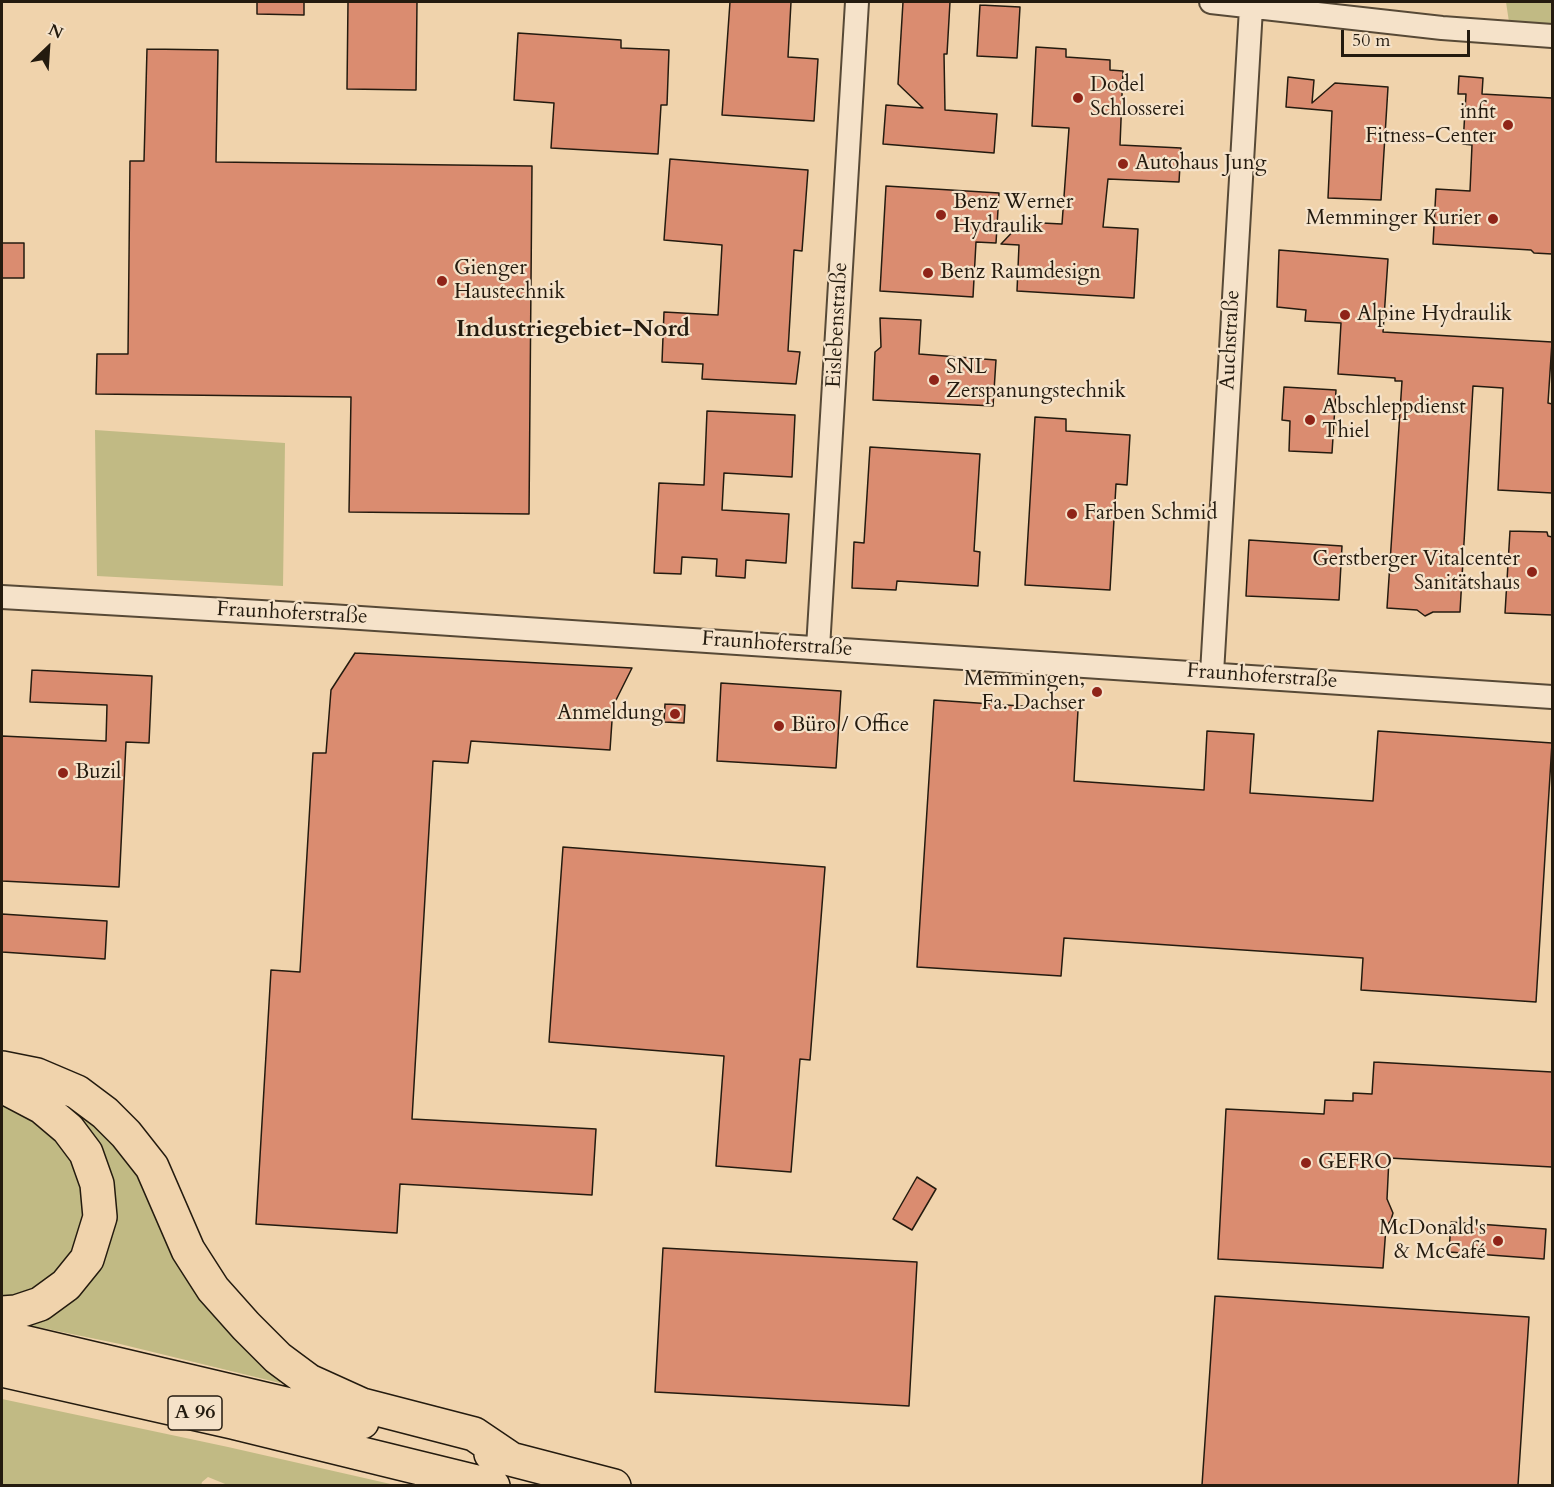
<!DOCTYPE html>
<meta charset="utf-8">
<style>
body{margin:0}
#map{position:relative;width:1554px;height:1487px;overflow:hidden;background:#f0d3ac;font-family:Cardo,serif}
canvas{display:block}
.frame{position:absolute;inset:0;border:3px solid #241b0f;pointer-events:none}
.north{position:absolute;left:18px;top:18px;width:60px;height:60px;-webkit-text-stroke:4px #f5e2c9;paint-order:stroke;rotate:25deg;font-size:16px;font-weight:700;line-height:24px;text-align:center;color:#241b0f}
.north::after{content:'';display:block;margin:auto;width:21px;height:27px;background:#241b0f;clip-path:polygon(50% 0,100% 100%,50% 72%,0 100%)}
.scale{position:absolute;left:1341px;top:30px;width:129px;height:27px;box-sizing:border-box;border:3px solid #241b0f;border-top:0;padding-left:8px;font-size:18px;line-height:21px;white-space:nowrap;color:#241b0f;-webkit-text-stroke:4px #f5e2c9;paint-order:stroke}
</style>
<div id="map">
<canvas width="1554" height="1487"></canvas>
<div class="frame"></div>
<div class="north">N</div>
<div class="scale">50 m</div>
</div>
<script>
const context = document.querySelector('canvas').getContext('2d');
context.lineJoin = 'round';
function paint(path, color) { context.fillStyle = color; context.fill(path, 'evenodd'); }
const poly = rows => new Path2D(rows.map(r => 'M' + r).join(''));
function trace(path, color, width, dash) { context.strokeStyle = color; context.lineWidth = width; context.lineCap = dash ? 'butt' : 'round'; context.setLineDash(dash || []); context.stroke(path); }
function drawText(font, color, halo, rows, align = 'center') {
  context.font = font + ' Cardo,serif'; context.lineWidth = 4.5; context.setLineDash([]); context.textBaseline = 'middle'; context.strokeStyle = halo; context.fillStyle = color; for (const [text, x, y, turn = 0] of rows) {
    context.save(); context.translate(x, y); context.rotate((+turn || 0) * Math.PI / 180); context.textAlign = isNaN(turn) ? turn : align; if (halo) context.strokeText(text, 0, 0); context.fillText(text, 0, 0); context.restore();
  }
}
const green = poly([
 [1506,2,1552,2,1552,24,1509,22],
 [95,430,285,443,283,586,97,576],
 [46,1089,95,1116,285,1373,280,1383,120,1344,28,1325,103,1243],
 [2,1095,76,1155,89,1223,61,1278,2,1306],
 [2,1399,228,1447,395,1485,230,1486,208,1477,202,1482,201,1486,2,1485]
]);
const building = poly([
 [257,2,304,2,304,15,257,14,257,2],
 [348,2,417,2,416,90,347,89,348,2],
 [730,2,791,2,788,57,818,59,814,121,722,115,730,2],
 [903,2,950,2,947,54,944,54,945,110,997,114,994,153,883,144,886,105,923,108,898,84,903,2],
 [980,5,1020,7,1017,58,977,56,980,5],
 [518,33,621,40,621,48,669,50,667,105,661,105,658,154,551,148,554,103,514,100,518,33],
 [1036,47,1066,49,1066,57,1110,60,1110,70,1123,71,1120,145,1181,148,1179,182,1108,179,1103,227,1138,229,1134,298,1017,291,1019,245,1001,244,1022,222,1062,224,1069,128,1032,126,1036,47],
 [147,49,218,50,216,162,532,166,529,514,349,512,351,397,96,394,97,354,128,354,130,161,144,161,147,49],
 [1459,76,1483,78,1482,94,1552,98,1552,254,1534,253,1531,250,1433,244,1436,189,1470,191,1472,145,1463,144,1466,94,1458,94,1459,76],
 [1288,77,1314,80,1312,103,1335,83,1388,87,1381,200,1328,198,1332,111,1286,107,1288,77],
 [670,159,808,170,802,251,794,250,788,351,800,352,796,384,702,379,703,364,662,362,664,312,718,315,722,245,664,240,670,159],
 [886,186,999,193,996,243,976,242,973,297,880,291,886,186],
 [2,243,24,243,24,278,2,278,2,243],
 [1279,250,1388,259,1383,332,1552,342,1548,403,1552,404,1552,493,1498,490,1503,388,1473,386,1460,612,1433,612,1425,616,1417,610,1387,608,1402,381,1395,381,1395,378,1338,374,1341,323,1305,321,1306,310,1277,307,1279,250],
 [880,318,921,320,919,354,996,360,993,406,873,400,875,352,881,347,880,318],
 [1284,387,1336,390,1332,453,1289,451,1290,421,1282,420,1284,387],
 [707,411,795,415,792,477,724,473,722,510,789,514,786,563,746,560,745,578,716,576,717,559,682,557,681,574,654,573,659,483,704,485,707,411],
 [1035,417,1066,419,1066,431,1130,435,1127,485,1116,484,1110,590,1025,585,1035,417],
 [870,447,980,454,974,551,980,552,978,586,897,581,896,590,852,588,854,542,864,543,870,447],
 [1510,531,1547,532,1548,536,1552,537,1552,615,1505,613,1510,531],
 [1249,540,1342,546,1339,600,1246,596,1249,540],
 [355,653,632,668,613,706,610,750,471,741,468,763,433,761,412,1119,596,1129,592,1195,400,1184,397,1233,256,1224,271,970,300,972,313,753,326,753,331,690,355,653],
 [32,670,152,676,149,743,126,742,119,887,2,881,2,736,106,741,107,705,30,702,32,670],
 [721,683,841,691,836,768,717,761,721,683],
 [934,700,1078,710,1074,781,1204,790,1207,731,1254,734,1250,793,1373,801,1378,731,1552,743,1536,1002,1361,990,1363,958,1064,938,1061,976,917,967,934,700],
 [665,704,685,705,684,723,664,722,665,704],
 [563,847,825,867,810,1060,800,1059,791,1172,716,1166,724,1056,549,1042,563,847],
 [2,914,107,921,105,959,2,952,2,914],
 [1374,1062,1552,1072,1552,1167,1389,1158,1387,1199,1393,1213,1391,1220,1386,1227,1383,1268,1218,1259,1226,1109,1324,1114,1325,1100,1353,1101,1353,1093,1372,1094,1374,1062],
 [917,1177,936,1189,912,1230,893,1219,917,1177],
 [1451,1222,1546,1229,1544,1259,1449,1252,1451,1222],
 [663,1248,917,1262,909,1406,655,1392,663,1248],
 [1215,1296,1529,1317,1518,1485,1202,1485,1215,1296]
]);
const minor = poly([
 [1211,2,1442,28,1552,36],
 [2,597,330,616,1552,697],
 [818,648,857,2],
 [1212,673,1251,8]
]);
const highway = poly([
 [2,1068,37,1075,77,1092,105,1113,126,1134,152,1167,188,1250,213,1289,246,1326,278,1358,309,1381,362,1405,474,1434,511,1459],
 [2,1086,42,1107,68,1129,86,1153,97,1184,100,1217,87,1259,66,1285,40,1304,16,1312,2,1313],
 [2,1337,362,1422],
 [2,1370,232,1422,493,1486],
 [491,1454,614,1486]
]);
const markers = [
 [1078,98,6,"#8f2418"],
 [1508,125,6,"#8f2418"],
 [1123,164,6,"#8f2418"],
 [941,215,6,"#8f2418"],
 [1493,219,6,"#8f2418"],
 [928,273,6,"#8f2418"],
 [442,281,6,"#8f2418"],
 [1345,315,6,"#8f2418"],
 [934,380,6,"#8f2418"],
 [1310,420,6,"#8f2418"],
 [1072,514,6,"#8f2418"],
 [1532,572,6,"#8f2418"],
 [1097,692,6,"#8f2418"],
 [675,714,6,"#8f2418"],
 [779,726,6,"#8f2418"],
 [63,773,6,"#8f2418"],
 [1306,1163,6,"#8f2418"],
 [1498,1241,6,"#8f2418"]
];
const shields = [
 [195,1413,54]
];
const shieldNames = [
 ["A 96",195,1413]
];
const poiNames = [
 ["Dodel",1090,86],
 ["Schlosserei",1090,110],
 ["infit",1496,113,"right"],
 ["Fitness-Center",1496,137,"right"],
 ["Autohaus Jung",1135,164],
 ["Benz Werner",953,203],
 ["Hydraulik",953,227],
 ["Memminger Kurier",1481,219,"right"],
 ["Gienger",454,269],
 ["Haustechnik",454,293],
 ["Benz Raumdesign",940,273],
 ["Alpine Hydraulik",1357,315],
 ["SNL",946,368],
 ["Zerspanungstechnik",946,392],
 ["Abschleppdienst",1322,408],
 ["Thiel",1322,432],
 ["Farben Schmid",1084,514],
 ["Gerstberger Vitalcenter",1520,560,"right"],
 ["Sanitätshaus",1520,584,"right"],
 ["Memmingen,",1085,680,"right"],
 ["Fa. Dachser",1085,704,"right"],
 ["Anmeldung",663,714,"right"],
 ["Büro / Office",791,726],
 ["Buzil",75,773],
 ["GEFRO",1318,1163],
 ["McDonald's",1486,1229,"right"],
 ["& McCafé",1486,1253,"right"]
];
const streetNames = [
 ["Eislebenstraße",838,325,-87],
 ["Auchstraße",1231,340,-87],
 ["Fraunhoferstraße",292,614,3],
 ["Fraunhoferstraße",777,645,4],
 ["Fraunhoferstraße",1262,677,4]
];
const quarterNames = [
 ["Industriegebiet-Nord",573,330]
];
paint(green, '#c1ba84');
paint(building, '#da8c70');
trace(building, '#241b0f', 1.5);
trace(minor, '#574936', 26);
trace(highway, '#241b0f', 36);
trace(minor, '#f5e2c9', 22);
trace(highway, '#f0d3ac', 33);
for (const [x, y, r, color] of markers) { const dot = new Path2D(); dot.arc(x, y, r, 0, 2 * Math.PI); context.fillStyle = color; context.fill(dot); trace(dot, '#f5e2c9', 2); }
for (const [x, y, w] of shields) { const box = new Path2D(); box.roundRect(x - w / 2, y - 17, w, 34, 4.5); context.fillStyle = '#f5e2c9'; context.fill(box); trace(box, '#241b0f', 1.5); }
drawText('bold 20px', '#241b0f', null, shieldNames);
drawText('21px', '#241b0f', '#f5e2c9', poiNames, 'left');
drawText('21px', '#241b0f', '#f5e2c9', streetNames);
drawText('bold 24px', '#241b0f', '#f5e2c9', quarterNames);
</script>
